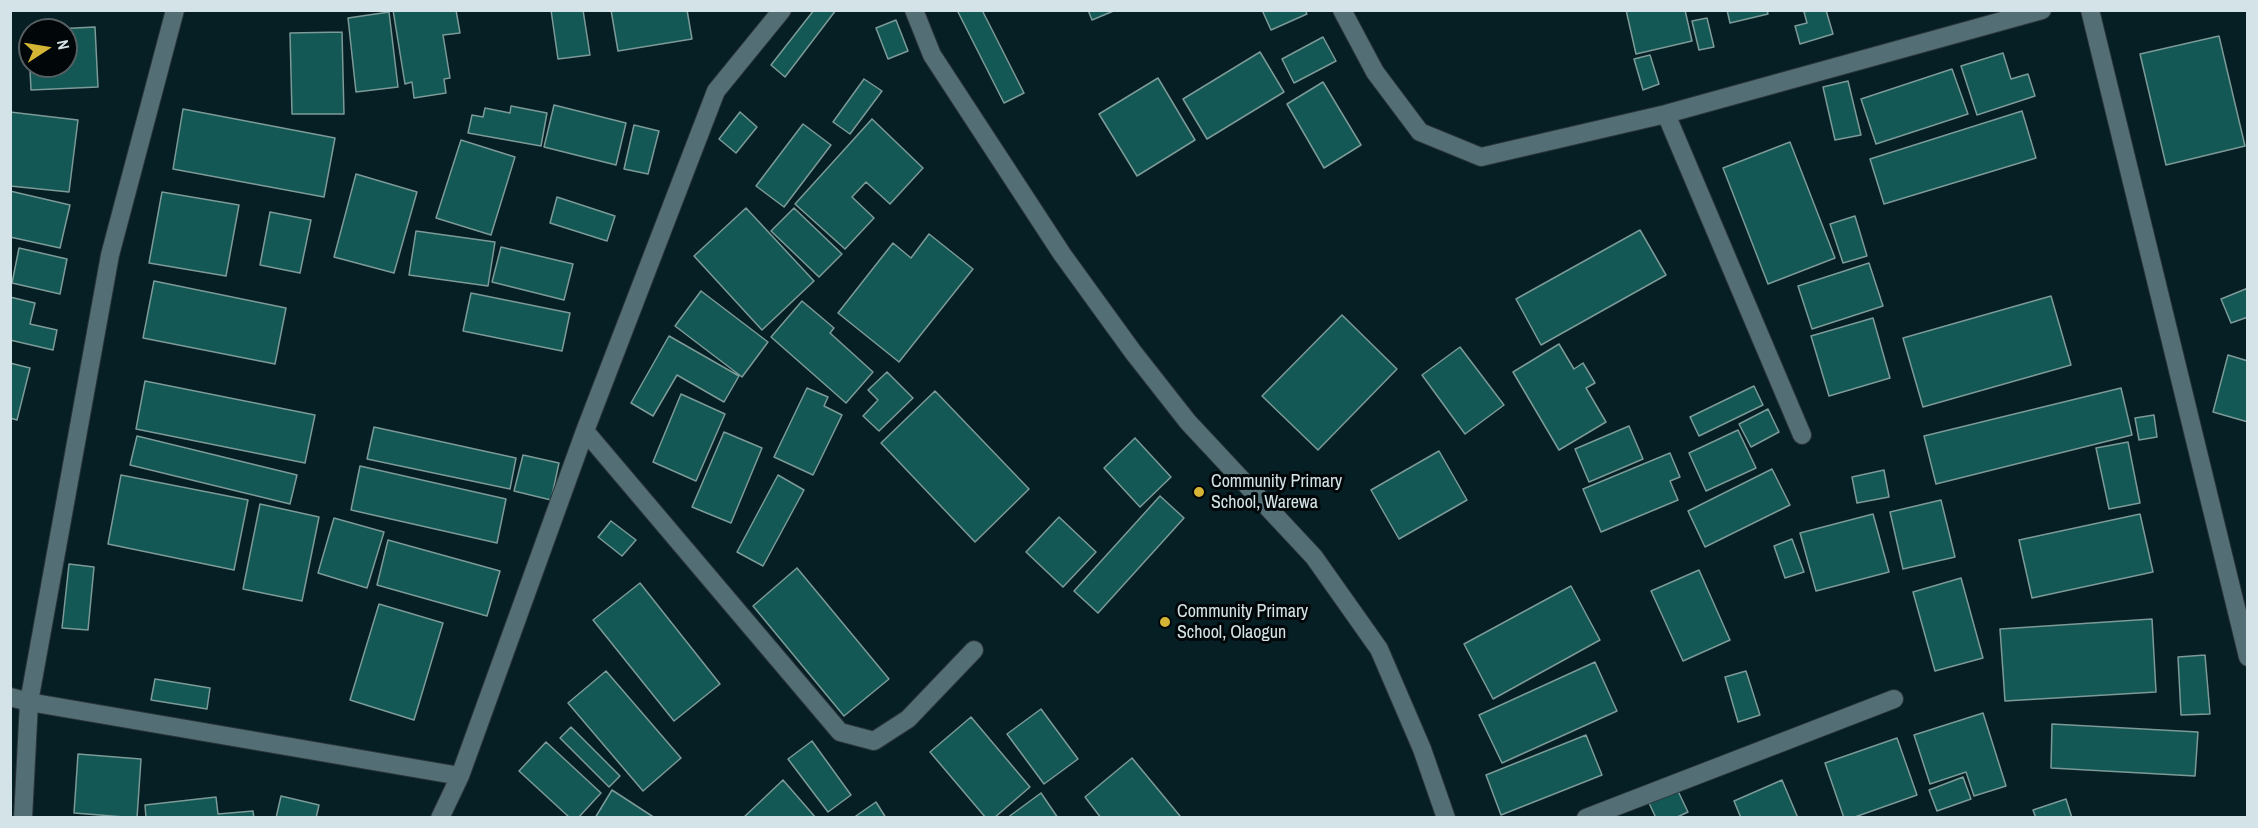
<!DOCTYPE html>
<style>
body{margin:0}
#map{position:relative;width:2258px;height:828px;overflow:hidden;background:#051f25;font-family:"Archivo Narrow",sans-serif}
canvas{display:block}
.frame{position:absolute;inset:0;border:12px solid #d4e3e7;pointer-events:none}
.north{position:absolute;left:18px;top:18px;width:60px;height:60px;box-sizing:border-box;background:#010709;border:2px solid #555f62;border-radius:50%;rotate:78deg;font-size:16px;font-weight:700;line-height:24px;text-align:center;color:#d4e3e7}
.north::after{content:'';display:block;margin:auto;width:21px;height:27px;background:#d5b535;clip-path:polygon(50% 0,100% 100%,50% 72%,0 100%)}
</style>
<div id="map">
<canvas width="2258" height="828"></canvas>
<div class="frame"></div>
<div class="north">N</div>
</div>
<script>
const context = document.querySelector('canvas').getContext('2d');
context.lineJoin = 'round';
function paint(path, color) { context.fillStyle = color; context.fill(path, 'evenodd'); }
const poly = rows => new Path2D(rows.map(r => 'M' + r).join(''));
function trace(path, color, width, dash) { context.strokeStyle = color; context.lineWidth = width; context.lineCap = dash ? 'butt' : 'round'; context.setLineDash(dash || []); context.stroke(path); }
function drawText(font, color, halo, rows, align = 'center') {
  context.font = font + ' "Archivo Narrow",sans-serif'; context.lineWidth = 6; context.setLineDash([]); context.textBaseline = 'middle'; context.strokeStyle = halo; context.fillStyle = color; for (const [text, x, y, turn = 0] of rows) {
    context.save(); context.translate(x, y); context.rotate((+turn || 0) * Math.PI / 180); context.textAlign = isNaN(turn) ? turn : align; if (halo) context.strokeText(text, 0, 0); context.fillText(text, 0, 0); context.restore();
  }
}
const building = poly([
 [393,10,456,10,460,33,443,35,450,78,444,79,446,93,414,98,412,82,405,84,393,10],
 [551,10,583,10,590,55,558,59,551,10],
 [611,10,687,10,692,39,618,51,611,10],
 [814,10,836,10,785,77,771,65,814,10],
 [957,10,982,10,1024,93,1004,103,957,10],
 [1088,10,1116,10,1092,20,1088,10],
 [1262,10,1305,10,1307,14,1271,30,1262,10],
 [1626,10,1685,10,1692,41,1636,54,1626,10],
 [1727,10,1767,10,1768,14,1730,23,1727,10],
 [1810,10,1826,10,1833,34,1800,44,1795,26,1807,23,1804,12,1810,10],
 [389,12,398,87,356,92,348,18,389,12],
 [1707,18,1714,47,1699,50,1692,21,1707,18],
 [896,20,908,51,888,59,876,28,896,20],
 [95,27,98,87,31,90,28,30,30,30,30,66,66,66,66,30,35,30,95,27],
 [342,32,344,114,292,114,290,33,342,32],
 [2219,36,2245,146,2166,165,2140,54,2219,36],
 [1323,37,1336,61,1294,83,1282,59,1323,37],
 [1260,52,1284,92,1207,139,1183,99,1260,52],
 [2003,53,2011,79,2028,74,2035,96,1977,115,1961,66,2003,53],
 [1650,55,1659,84,1643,90,1634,59,1650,55],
 [1952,69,1968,114,1876,144,1861,99,1952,69],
 [1158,78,1195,140,1137,176,1099,114,1158,78],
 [864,79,882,91,850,134,833,122,864,79],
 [1848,81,1861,135,1835,140,1823,87,1848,81],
 [1323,82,1361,145,1324,168,1287,104,1323,82],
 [554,105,626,123,616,165,544,147,554,105],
 [511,106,547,113,541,146,468,133,472,115,483,117,485,108,510,113,511,106],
 [183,109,335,138,324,197,173,169,183,109],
 [2022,111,2036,158,1884,204,1870,159,2022,111],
 [10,112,78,120,69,192,10,186,10,112],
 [740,112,757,127,736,153,719,139,740,112],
 [872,119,923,168,890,204,866,182,852,197,874,218,845,249,795,204,872,119],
 [803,124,831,145,784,207,756,186,803,124],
 [634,125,659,131,648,174,624,169,634,125],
 [461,140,515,157,491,235,436,218,461,140],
 [1790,142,1835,258,1768,284,1723,168,1790,142],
 [356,174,417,192,394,273,334,257,356,174],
 [10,191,70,205,60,248,10,237,10,191],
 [162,192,239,205,226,276,149,263,162,192],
 [557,197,615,216,607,241,550,223,557,197],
 [746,208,814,281,762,330,694,256,746,208],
 [794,208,842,254,819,277,771,231,794,208],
 [270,212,311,220,300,273,260,265,270,212],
 [1855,216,1867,256,1843,263,1830,224,1855,216],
 [1640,230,1666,275,1541,345,1516,299,1640,230],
 [416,231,495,242,488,286,409,275,416,231],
 [929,234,973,269,899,362,838,313,893,243,911,258,929,234],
 [501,247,573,264,564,300,492,282,501,247],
 [19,248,67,259,60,294,12,283,19,248],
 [1869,263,1883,306,1812,329,1798,286,1869,263],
 [154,281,286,308,275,364,143,338,154,281],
 [2248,288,2248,317,2231,323,2221,299,2248,288],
 [701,291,768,342,742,377,675,326,701,291],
 [471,293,570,313,562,351,463,331,471,293],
 [2051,296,2071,365,1923,407,1903,338,2051,296],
 [10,297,35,303,30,324,57,330,53,350,10,340,10,297],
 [802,301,834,328,830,333,873,372,846,403,771,337,802,301],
 [1342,315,1397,369,1318,450,1262,396,1342,315],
 [1873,318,1890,378,1829,396,1811,336,1873,318],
 [669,336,739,376,724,402,677,375,653,416,631,403,669,336],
 [1559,344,1574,369,1583,363,1595,383,1586,388,1606,422,1559,450,1513,372,1559,344],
 [1460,347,1504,405,1465,434,1422,375,1460,347],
 [2228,355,2248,361,2248,422,2213,412,2228,355],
 [10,363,30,368,17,420,10,418,10,363],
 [887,372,913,398,879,431,863,416,878,400,868,390,887,372],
 [145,381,315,415,305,463,136,429,145,381],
 [1754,386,1763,405,1699,436,1690,417,1754,386],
 [807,388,828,397,824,406,842,415,813,475,774,457,807,388],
 [2121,388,2132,435,1936,484,1924,436,2121,388],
 [935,391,1029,489,975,542,881,443,935,391],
 [681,394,725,414,696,481,653,462,681,394],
 [1768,409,1779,432,1751,447,1739,424,1768,409],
 [2154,415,2157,437,2139,440,2135,418,2154,415],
 [1629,426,1643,459,1589,482,1575,449,1629,426],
 [374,427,516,458,510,489,367,459,374,427],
 [1738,430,1756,468,1706,491,1689,453,1738,430],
 [724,432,762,448,731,523,692,507,724,432],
 [137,436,297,475,290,504,130,465,137,436],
 [1135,438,1171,477,1140,507,1104,468,1135,438],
 [2128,442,2140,503,2109,509,2096,448,2128,442],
 [1439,451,1467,500,1399,539,1371,490,1439,451],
 [1670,453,1680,477,1670,481,1678,500,1601,532,1583,489,1670,453],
 [523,455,559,463,551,500,514,491,523,455],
 [360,466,506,499,497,543,351,510,360,466],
 [1772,469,1790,505,1705,547,1688,511,1772,469],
 [1884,470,1889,497,1857,503,1852,477,1884,470],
 [121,475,248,500,234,570,108,544,121,475],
 [778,475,804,490,763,566,737,552,778,475],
 [1160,496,1184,518,1098,613,1074,591,1160,496],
 [1941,500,1955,557,1903,569,1890,512,1941,500],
 [260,504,319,517,302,601,243,589,260,504],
 [1873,514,1889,572,1816,591,1800,533,1873,514],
 [2140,514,2153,572,2032,598,2019,540,2140,514],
 [1059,517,1096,552,1063,587,1026,552,1059,517],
 [334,518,384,532,367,588,318,573,334,518],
 [611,521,636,540,622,556,598,537,611,521],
 [1792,539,1804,572,1785,578,1774,546,1792,539],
 [388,540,500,571,487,616,377,585,388,540],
 [69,564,94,567,88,630,62,628,69,564],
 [797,568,889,679,844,716,753,606,797,568],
 [1699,570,1730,640,1683,661,1651,591,1699,570],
 [1961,578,1983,658,1935,671,1913,592,1961,578],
 [640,583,720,684,674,721,593,620,640,583],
 [1571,586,1600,640,1493,699,1464,644,1571,586],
 [379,604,443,623,414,720,350,700,379,604],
 [2152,619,2156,692,2005,701,2000,629,2152,619],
 [2205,655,2210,714,2181,715,2178,657,2205,655],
 [1595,662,1617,711,1502,763,1479,715,1595,662],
 [606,671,681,758,643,791,568,703,606,671],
 [1746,671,1760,715,1738,722,1725,677,1746,671],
 [155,679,210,688,207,709,151,700,155,679],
 [1041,709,1078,759,1044,784,1007,734,1041,709],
 [1983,713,2006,786,1974,796,1966,772,1930,784,1914,735,1983,713],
 [971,717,1030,787,994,818,986,818,930,752,971,717],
 [2052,724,2198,732,2195,776,2051,768,2052,724],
 [571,727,620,776,609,787,560,738,571,727],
 [1586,735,1602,775,1501,815,1486,775,1586,735],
 [1897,738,1917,795,1852,818,1844,818,1825,763,1897,738],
 [812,741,851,795,828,812,788,759,812,741],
 [546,742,601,793,578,818,570,818,519,771,546,742],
 [78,754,141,759,137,818,74,813,78,754],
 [1132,758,1180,816,1178,818,1101,818,1085,797,1132,758],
 [1963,777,1971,799,1937,811,1929,790,1963,777],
 [783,780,816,818,743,818,783,780],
 [1782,780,1798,818,1741,818,1734,801,1782,780],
 [1677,789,1688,812,1675,818,1656,818,1649,803,1677,789],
 [612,790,655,818,595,818,612,790],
 [1041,793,1058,818,1007,818,1041,793],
 [281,796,319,805,316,818,276,818,281,796],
 [216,797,218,814,253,811,254,818,146,818,145,805,216,797],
 [2066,799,2072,818,2036,818,2033,810,2066,799],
 [876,802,886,818,853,818,876,802]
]);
const minor = poly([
 [914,10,932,55,1062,254,1133,352,1188,422,1314,557,1379,649,1422,749,1446,818],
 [1342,10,1375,72,1420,132,1481,157,1666,114,2042,10],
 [2090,10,2248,657],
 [1666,114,1802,435],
 [585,431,840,732,874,741,908,719,974,650],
 [10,697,29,702,460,776],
 [23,818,29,702,110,255,175,10],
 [440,818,460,776,585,431,716,91,782,10],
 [1586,818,1894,699]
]);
const markers = [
 [1199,492,6,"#d5b535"],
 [1165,622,6,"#d5b535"]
];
const poiNames = [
 ["Community Primary",1211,482],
 ["School, Warewa",1211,503],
 ["Community Primary",1177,612],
 ["School, Olaogun",1177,633]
];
paint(building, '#145855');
trace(building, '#7c9a97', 1.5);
trace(minor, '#2a3439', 20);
trace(minor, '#536e75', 18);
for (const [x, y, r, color] of markers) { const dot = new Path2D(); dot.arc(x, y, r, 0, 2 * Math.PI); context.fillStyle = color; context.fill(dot); trace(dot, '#010709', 2); }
drawText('18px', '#d4e3e7', '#010709', poiNames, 'left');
</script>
